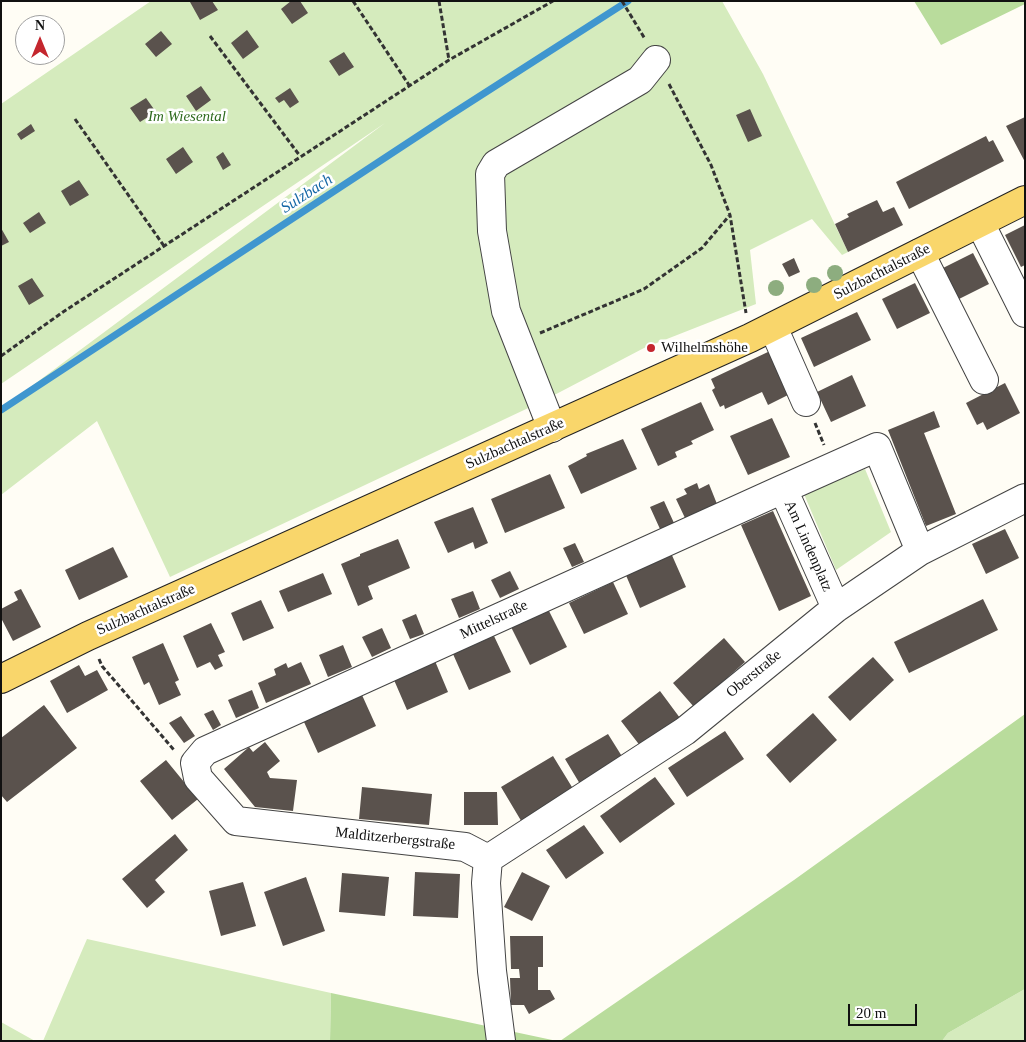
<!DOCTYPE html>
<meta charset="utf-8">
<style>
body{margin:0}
#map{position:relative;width:1026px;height:1042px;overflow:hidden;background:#fffdf5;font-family:Georgia,serif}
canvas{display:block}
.frame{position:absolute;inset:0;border:2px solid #111;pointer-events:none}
.north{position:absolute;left:15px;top:15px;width:50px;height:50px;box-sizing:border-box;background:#fff;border:1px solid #a0a0a0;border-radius:50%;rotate:0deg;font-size:14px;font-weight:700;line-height:20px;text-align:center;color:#111}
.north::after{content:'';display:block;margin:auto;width:18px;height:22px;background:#c4262e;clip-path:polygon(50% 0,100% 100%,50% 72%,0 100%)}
.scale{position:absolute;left:848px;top:1004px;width:69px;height:22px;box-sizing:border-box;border:2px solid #111;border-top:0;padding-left:6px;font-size:15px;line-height:18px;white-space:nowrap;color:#111;-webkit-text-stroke:4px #fff;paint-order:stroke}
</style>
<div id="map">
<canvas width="1026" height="1042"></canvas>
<div class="frame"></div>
<div class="north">N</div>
<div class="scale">20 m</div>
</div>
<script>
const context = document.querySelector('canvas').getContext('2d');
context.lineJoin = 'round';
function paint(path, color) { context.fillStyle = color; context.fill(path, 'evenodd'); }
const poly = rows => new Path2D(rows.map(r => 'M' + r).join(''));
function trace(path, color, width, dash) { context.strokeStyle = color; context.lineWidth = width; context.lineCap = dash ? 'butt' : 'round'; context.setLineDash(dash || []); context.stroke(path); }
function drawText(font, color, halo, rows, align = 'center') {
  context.font = font + ' Georgia,serif'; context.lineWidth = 5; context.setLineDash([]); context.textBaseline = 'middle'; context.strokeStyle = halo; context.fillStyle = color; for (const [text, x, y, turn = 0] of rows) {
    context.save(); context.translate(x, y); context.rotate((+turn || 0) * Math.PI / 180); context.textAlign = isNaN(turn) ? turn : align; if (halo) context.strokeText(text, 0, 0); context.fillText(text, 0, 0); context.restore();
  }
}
const green = poly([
 [151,1,722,1,763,74,848,252,842,255,812,219,750,250,756,304,644,348,541,402,170,577,97,421,1,495,1,409,385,123,1,384,1,104],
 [865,469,891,532,836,570,804,494],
 [87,939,331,993,330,1041,43,1041],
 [1025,989,1025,1041,942,1041,948,1033],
 [1,1022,35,1041,1,1041]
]);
const forest = poly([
 [914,1,1025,1,1025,4,941,45],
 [1025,714,1025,989,948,1033,942,1041,560,1041,794,880],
 [331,993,557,1041,330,1041]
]);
const stream = poly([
 [1,410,444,119,628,1]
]);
const building = poly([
 [192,1,212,1,218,10,200,20,190,2],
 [291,1,300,1,308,13,292,24,281,9],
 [247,30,259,47,243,59,231,43],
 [161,31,172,44,156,57,145,44],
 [344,52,354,67,339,76,329,61],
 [201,86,211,100,196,111,186,96],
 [290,88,299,102,290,108,284,100,279,103,275,98],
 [146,98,156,112,140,122,130,108],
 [750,109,762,136,748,142,736,115],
 [1025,117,1025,162,1006,126],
 [31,124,35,131,21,140,17,134],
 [986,136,989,142,993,140,1004,161,909,209,896,182],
 [183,147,193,162,176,174,166,159],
 [223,152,231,165,223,170,216,157],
 [79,180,89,195,70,206,61,191],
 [877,200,883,212,894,207,903,225,848,252,835,224,849,217,847,214],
 [39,212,46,223,30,233,23,223],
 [1025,225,1025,265,1021,267,1005,235],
 [1,228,9,242,1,246],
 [973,253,989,284,959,299,943,268],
 [794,258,800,272,789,277,782,264],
 [32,278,44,296,29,305,18,286],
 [915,283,930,313,897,329,882,299],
 [857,312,871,340,814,367,801,338],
 [770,351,790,394,768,405,762,392,725,409,724,405,720,407,712,390,715,388,711,379],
 [852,375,866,406,831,422,817,392],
 [1005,383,1020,413,987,430,983,422,977,425,966,403],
 [701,402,714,430,691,441,693,444,675,452,677,457,658,466,641,429],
 [934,411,940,427,924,433,956,514,926,526,888,430],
 [772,418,790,457,748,475,730,436],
 [623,439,637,469,581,494,568,466,587,456,586,454],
 [550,474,565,508,505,533,491,499],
 [697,483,699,489,709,484,717,504,685,518,676,499,687,494,684,489],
 [664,501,674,523,660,529,650,507],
 [473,507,488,543,475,549,473,542,448,553,434,522],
 [773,511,811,596,779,611,741,525],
 [1005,529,1019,558,986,574,972,544],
 [398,539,410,568,368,586,373,599,358,606,341,564,360,556,360,554],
 [575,543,584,562,572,567,563,548],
 [113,547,128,577,79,600,65,570],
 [671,553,686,587,640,608,625,573],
 [510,571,519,589,500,598,491,580],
 [323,573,332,594,288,612,279,591],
 [613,582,628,614,584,634,569,603],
 [21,589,41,627,13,641,1,618,1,609,18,600,14,592],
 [473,591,480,609,459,618,451,599],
 [983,599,998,630,909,673,894,642],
 [261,600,274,628,243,641,231,613],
 [548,609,567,647,530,665,511,627],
 [416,614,424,634,410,639,402,620],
 [211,623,225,652,218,655,223,666,215,670,210,662,197,668,183,636],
 [382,628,391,648,372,657,362,637],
 [494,636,511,672,469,690,453,654],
 [724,638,745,662,694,707,673,683],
 [163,643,179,680,175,682,181,695,159,705,149,682,144,685,132,657],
 [343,645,352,667,328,677,319,655],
 [873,657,894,680,850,721,828,697],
 [435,661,448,692,407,710,394,680],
 [301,662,311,684,266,703,258,683,276,675,274,669,286,663,288,668],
 [79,665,85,676,97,670,108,690,67,713,50,681],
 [252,690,259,708,236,718,228,700],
 [660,691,680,718,641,747,621,721],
 [362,695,376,726,318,753,304,722],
 [44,705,77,748,7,802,1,795,1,738],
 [213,710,221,725,213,730,204,714],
 [813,713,837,740,790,783,766,755],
 [181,716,195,736,184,743,169,723],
 [725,731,744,759,687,797,668,768],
 [608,734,623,758,580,784,565,759],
 [265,742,280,761,267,772,270,778,297,780,293,811,255,807,224,769,249,747,253,752],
 [553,756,575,792,523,824,501,787],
 [166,760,198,799,172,820,140,781],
 [655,777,675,804,620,843,600,816],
 [362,787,432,794,429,825,359,819],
 [464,792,497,792,498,825,464,825],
 [584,825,604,853,566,879,546,850],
 [175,834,188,850,155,880,165,892,147,908,122,879],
 [415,872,460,874,458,918,413,916],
 [522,872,550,886,532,921,504,907],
 [342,873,389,877,385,916,339,912],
 [306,877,325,931,283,946,264,892],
 [243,882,256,926,221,936,209,891],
 [510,936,543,936,543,967,538,967,538,990,550,990,555,999,529,1014,524,1005,511,1005,510,978,520,978,519,969,511,969]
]);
const path = poly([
 [353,1,409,85],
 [439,1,449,60],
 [622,1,645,39],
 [210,36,300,156],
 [669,84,711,165,730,215,746,313],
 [75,119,164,246],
 [540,333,644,289,702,248,729,216],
 [1,356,63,312,449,60,553,1],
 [815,423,824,445],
 [99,659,102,666,174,750]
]);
const minor = poly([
 [980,223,1025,313],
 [920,253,984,380],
 [773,327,806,402],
 [552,428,506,311,492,231,490,174,496,164,640,80,656,60],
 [836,608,783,489,877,447,920,551],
 [488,859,685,731,836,608,920,551,1025,498],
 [501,1041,492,971,486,883,488,859,465,847,236,821,198,778,195,763,205,751,783,489]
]);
const major = poly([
 [1,679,88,636,750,338,1025,200]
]);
const trees = [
 [835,273],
 [814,285],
 [776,288]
];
const markers = [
 [651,348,5,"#c4262e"]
];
const parkNames = [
 ["Im Wiesental",187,117]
];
const streetNames = [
 ["Sulzbachtalstraße",882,272,-27],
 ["Sulzbachtalstraße",515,444,-24],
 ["Am Lindenplatz",808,546,66],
 ["Sulzbachtalstraße",146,610,-24],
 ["Mittelstraße",494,620,-25],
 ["Oberstraße",754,674,-39],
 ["Malditzerbergstraße",395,839,6]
];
const poiNames = [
 ["Wilhelmshöhe",661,348]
];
const waterNames = [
 ["Sulzbach",307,194,-33]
];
paint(green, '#d5ebbd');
paint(forest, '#b9dc9c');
trace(stream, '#3f96cf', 7);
paint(building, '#5a524d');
trace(minor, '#444', 30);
trace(major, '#222', 30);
trace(path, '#333', 3, [5, 2.5]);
trace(minor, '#fff', 28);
trace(major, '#f9d66b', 28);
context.fillStyle = '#8dad7f';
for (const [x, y] of trees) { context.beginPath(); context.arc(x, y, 8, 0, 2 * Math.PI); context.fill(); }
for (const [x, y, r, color] of markers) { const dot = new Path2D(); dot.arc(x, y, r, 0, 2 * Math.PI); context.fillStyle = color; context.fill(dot); trace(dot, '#fff', 2); }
drawText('italic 15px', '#2f6b1f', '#fff', parkNames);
drawText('15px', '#111', '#fff', streetNames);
drawText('15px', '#111', '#fff', poiNames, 'left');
drawText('italic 16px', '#1768a6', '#fff', waterNames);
</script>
